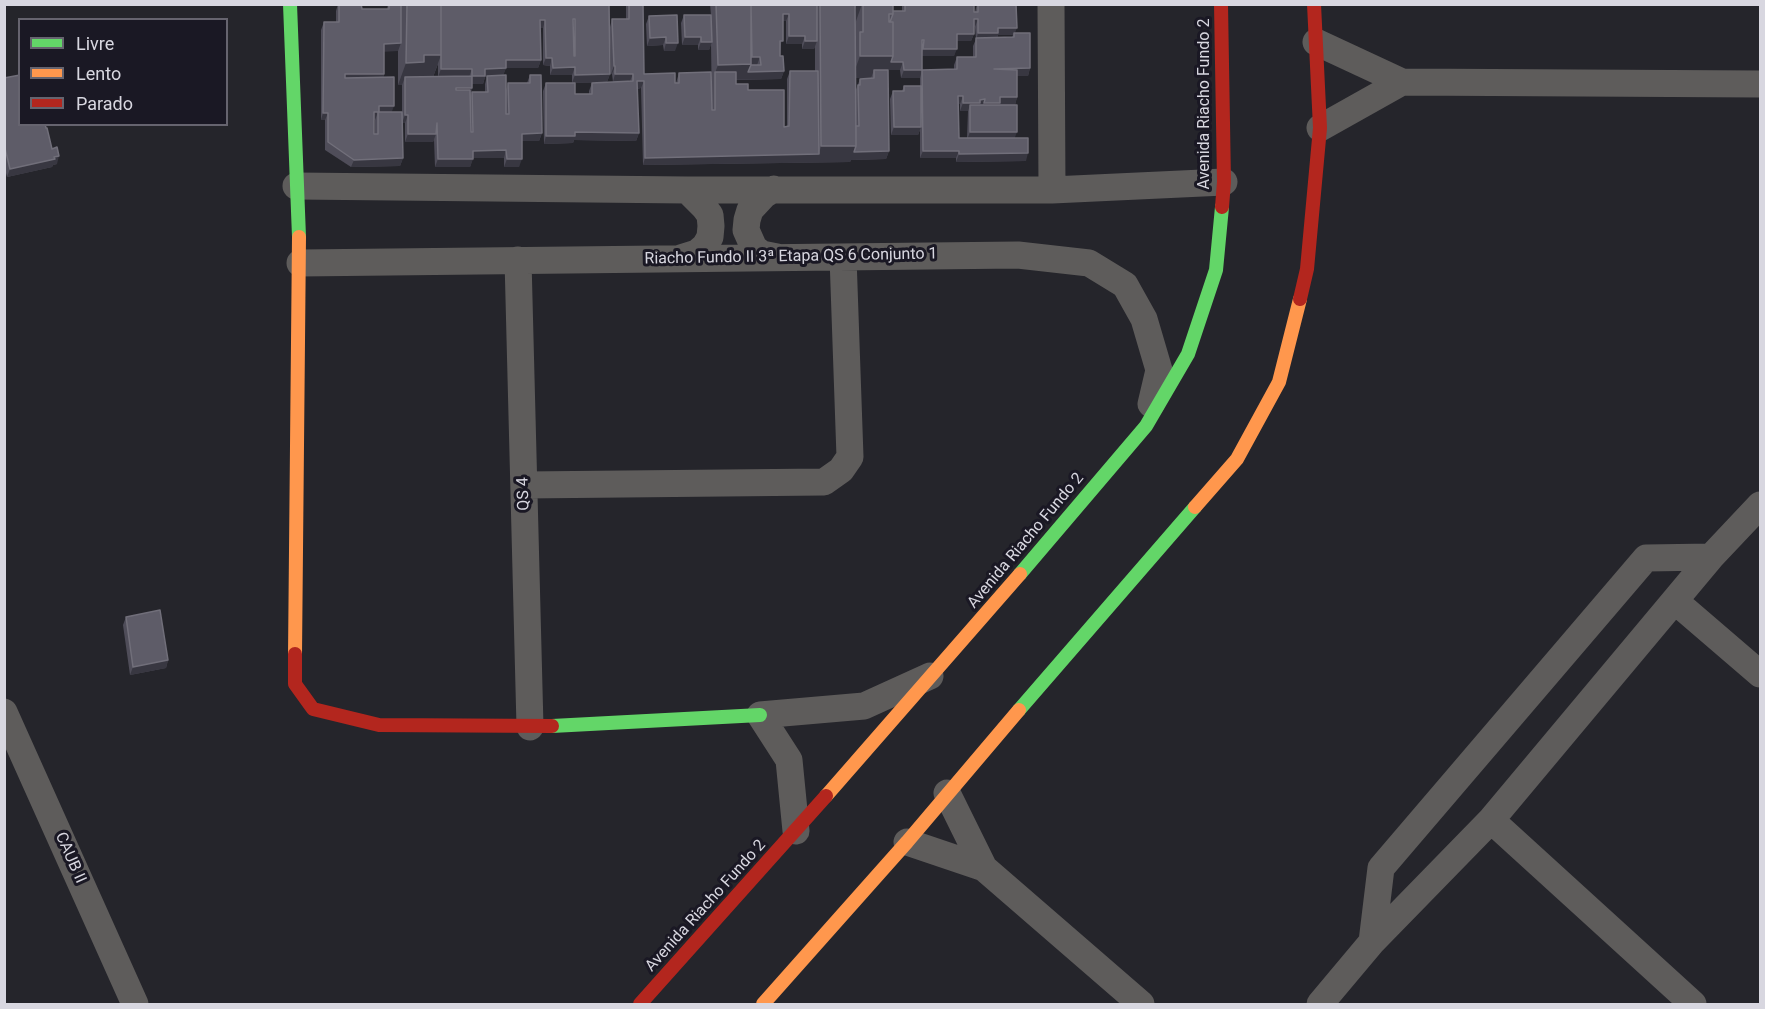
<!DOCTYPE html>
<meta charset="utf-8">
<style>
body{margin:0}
#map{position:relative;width:1765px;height:1009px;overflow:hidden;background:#25252b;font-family:Roboto,sans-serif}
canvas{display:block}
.frame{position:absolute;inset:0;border:6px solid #d8d7e0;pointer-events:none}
.legend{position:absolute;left:18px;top:18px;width:210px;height:108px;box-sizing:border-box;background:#1a1824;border:2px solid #66646f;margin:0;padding:8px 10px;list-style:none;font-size:18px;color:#d8d7e0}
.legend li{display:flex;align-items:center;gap:12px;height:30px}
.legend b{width:30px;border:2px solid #66646f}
</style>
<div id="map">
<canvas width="1765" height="1009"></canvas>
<div class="frame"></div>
<ul class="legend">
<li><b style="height:8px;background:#63d668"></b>Livre</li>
<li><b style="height:8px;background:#ff974d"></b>Lento</li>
<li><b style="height:8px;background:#b3261e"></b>Parado</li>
</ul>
</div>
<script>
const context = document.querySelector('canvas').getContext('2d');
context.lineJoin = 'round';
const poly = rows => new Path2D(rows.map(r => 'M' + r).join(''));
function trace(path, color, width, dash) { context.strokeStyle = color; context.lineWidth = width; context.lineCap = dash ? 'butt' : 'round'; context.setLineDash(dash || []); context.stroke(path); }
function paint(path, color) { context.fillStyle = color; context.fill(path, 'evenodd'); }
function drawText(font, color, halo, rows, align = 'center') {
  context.font = font + ' Roboto,sans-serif'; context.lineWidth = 6; context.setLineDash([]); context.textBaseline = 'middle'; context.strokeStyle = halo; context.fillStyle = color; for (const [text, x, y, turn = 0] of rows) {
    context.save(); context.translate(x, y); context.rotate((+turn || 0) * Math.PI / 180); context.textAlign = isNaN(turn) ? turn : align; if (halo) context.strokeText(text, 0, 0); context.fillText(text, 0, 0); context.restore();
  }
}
const street = poly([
 [1051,4,1052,190],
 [1316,42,1402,82,1760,84],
 [1320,128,1402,82],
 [296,186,687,190,1052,190,1224,182],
 [774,189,764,195,750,210,747,220,746,230,754,248,762,254,777,257],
 [681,258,697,253,705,246,710,237,711,226,710,215,704,207,687,190],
 [518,260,530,727],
 [300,263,1018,255,1089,263,1125,285,1144,319,1159,370,1151,404],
 [524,485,824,482,841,470,850,457,843,257],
 [1675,601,1760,674],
 [4,712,135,1004],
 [1491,820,1693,1004],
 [796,831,789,760,760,715,864,706,930,676],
 [907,842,984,868,947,793],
 [984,868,1141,1004],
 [1372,942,1381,868,1646,558,1711,557],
 [1320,1004,1372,942,1491,820,1711,557,1760,505]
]);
const fast = poly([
 [290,4,299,237],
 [1020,574,1146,426,1188,354,1216,270,1222,207],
 [1019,710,1195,507],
 [552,726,760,715]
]);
const slow = poly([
 [1195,507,1237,459,1279,382,1300,299],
 [295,654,299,237],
 [826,796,1020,574],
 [763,1004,907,842,1019,710]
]);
const jam = poly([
 [1221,4,1224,182,1222,207],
 [1300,299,1307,269,1320,128,1314,4],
 [295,654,295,684,313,709,379,725,552,726],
 [640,1004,826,796]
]);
const wall = poly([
 [338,4,362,9,387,9,388,4,609,4,610,27,612,19,626,19,626,4,643,4,644,74,675,83,676,83,679,73,712,110,711,44,709,50,698,50,698,45,682,45,681,23,684,15,711,15,710,4,893,4,893,11,902,11,902,4,974,4,974,12,975,12,977,4,1016,4,1015,33,1030,68,1028,76,1017,76,1017,97,1015,105,1015,138,1026,161,956,162,956,158,920,158,920,130,918,135,891,135,890,99,893,91,902,91,904,86,920,86,920,78,922,70,954,69,954,65,957,57,973,57,973,46,976,39,975,27,974,27,974,34,971,41,957,41,954,56,922,56,922,70,920,78,901,78,900,70,888,70,889,151,886,159,851,160,850,162,643,165,641,88,637,89,639,133,636,141,574,140,573,143,544,144,543,91,546,83,575,94,589,94,589,91,592,83,613,82,612,74,611,74,610,42,610,74,607,82,572,83,572,75,550,75,550,66,543,65,543,28,540,28,541,60,538,68,506,68,503,75,506,90,508,83,527,83,530,75,542,133,539,141,522,141,519,167,504,167,504,158,473,158,470,167,435,167,434,139,433,142,405,142,405,123,402,123,402,85,398,85,398,51,384,51,384,74,383,78,403,158,400,166,351,167,325,150,325,120,321,120,321,30,324,22,336,22,336,11],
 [783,21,786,21,786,44,802,44,802,49,814,49,815,46,815,71,790,71,787,79,787,127,784,127,748,90,736,84,736,80,781,79,784,71,780,56],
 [998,35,1013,35,1012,37,997,38],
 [438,64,438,77,433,77],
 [487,76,485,84,485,92,472,92,471,96,472,84,483,84,485,77],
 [855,78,867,78,860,79,855,92],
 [958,104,960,104,960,111,968,111,967,138,959,138],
 [374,120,375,120,375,134,374,134],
 [677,15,675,51,664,51,663,45,647,46,646,24,649,16],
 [4,78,52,149,57,164,53,165,52,167,7,177,4,165],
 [126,617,168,660,166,668,130,675,123,625]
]);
const shadedWall = poly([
 [857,4,862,4,855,24,849,24],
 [783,14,789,14,786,21,780,21],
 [974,19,978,19,975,27,971,27],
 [540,20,545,20,543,28,537,28],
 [998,28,1017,28,1014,35,1014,33,1013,35,998,35,996,41,976,41,978,33],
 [957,34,974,34,971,41,954,41],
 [789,36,805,36,802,44,786,44],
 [666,37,663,45,647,46,650,38],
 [685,37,701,37,698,45,682,45],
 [805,41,817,41,814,49,802,49],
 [701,42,712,42,709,50,698,50],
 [401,43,398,51,381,52,384,44],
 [666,43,678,43,675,51,664,51],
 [923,49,957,49,954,56,921,56],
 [424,55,441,55,433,77,405,77,402,85,398,85,406,63],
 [860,56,893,56,903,62,900,70,874,70,871,78,852,78],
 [752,57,760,57,757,65,784,71,781,79,715,80,715,73,718,65,749,64],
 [546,58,552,58,550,66,543,65],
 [506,60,541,60,538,68,503,68],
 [614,66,615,66,612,74,611,74],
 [575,67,572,75,550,75,553,68],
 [506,68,503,76,485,77,483,84,469,84,472,76,485,69],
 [1030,68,1028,76,992,76,994,69],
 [441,69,472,69,469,77,438,77],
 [904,70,922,70,920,78,901,78],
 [345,74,384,74,382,81,342,82],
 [610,74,607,82,572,83,575,75],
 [615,74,633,74,630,81,613,82],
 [637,81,644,81,641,88,634,89],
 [456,88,472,88,469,96,453,96],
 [958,96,963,96,960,104,955,104],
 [1000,97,1017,97,1015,105,982,111,984,103],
 [985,99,982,107,970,105,968,111,960,111,963,103],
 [379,106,394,106,391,114,378,112,375,120,371,120,374,112],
 [323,113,328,113,325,120,321,120],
 [405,115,408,115,405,123,402,123],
 [894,127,921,127,918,135,891,135],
 [575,132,639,133,636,141,574,140,573,143,544,144,546,136],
 [970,132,1017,132,1014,140,967,140],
 [542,133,539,141,519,141,522,134],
 [408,134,436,134,433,142,405,142],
 [821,146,856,146,889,151,886,159,851,160,850,162,643,165,645,158,819,154],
 [506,150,504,158,470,158,473,151],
 [923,151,959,151,956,158,920,158],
 [1028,153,1026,161,956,162,959,154],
 [59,156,57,164,53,165,52,167,7,177,10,169],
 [403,158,400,166,351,167,354,160],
 [438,159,473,159,470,167,435,167],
 [507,159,522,159,519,167,504,167],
 [168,660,166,668,130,675,133,667]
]);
const building = poly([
 [339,4,361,4,362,9,389,9,389,4,401,4,401,43,384,44,384,74,345,74,345,78,394,77,394,106,379,106,379,112,402,112,403,158,354,160,328,142,328,113,323,113,324,22,339,22,339,4],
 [374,112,378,112,378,134,374,134,374,112],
 [407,4,441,4,441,55,424,55,424,62,406,63,407,4],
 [441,4,609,4,610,74,575,75,575,67,553,68,552,58,546,58,545,20,540,20,541,60,506,60,506,68,485,69,485,76,472,76,472,88,456,88,456,90,470,90,471,132,473,132,472,92,488,92,487,76,506,75,506,114,509,114,508,83,530,83,530,75,541,75,542,133,522,134,522,159,507,159,506,150,473,151,473,159,438,159,437,123,436,134,408,134,408,115,405,115,405,77,472,76,472,69,441,69,441,4],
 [573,19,575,19,575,56,574,56,573,19],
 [629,4,643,4,644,74,675,73,675,83,679,83,679,73,711,72,712,110,715,110,715,72,736,72,736,84,748,84,748,90,784,90,784,127,789,126,790,71,818,71,819,154,645,158,644,81,637,81,639,133,575,132,575,136,546,136,546,83,575,83,575,94,592,94,592,83,633,81,633,74,615,74,615,66,614,66,612,19,629,19,629,4],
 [716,4,751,4,751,64,718,65,716,4],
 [751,4,817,4,817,41,805,41,805,36,789,36,789,14,783,14,783,41,780,41,780,56,783,56,784,71,748,72,751,65,761,65,760,57,752,57,751,4],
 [820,4,855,4,856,146,821,146,820,4],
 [863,4,893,4,893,14,889,14,889,22,893,22,893,56,860,56,860,32,863,32,863,4],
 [905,4,974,4,974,12,978,12,978,4,1016,4,1017,28,998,28,998,33,978,33,978,19,974,19,974,34,957,34,957,49,923,49,924,40,922,40,922,70,904,70,903,62,891,62,893,56,893,22,890,22,893,14,893,11,905,11,905,4],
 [677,15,678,43,666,43,666,37,650,38,649,16,677,15],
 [684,15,711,15,712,42,701,42,701,37,685,37,684,15],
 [1014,33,1030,33,1030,68,994,69,1017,70,1017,97,1000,97,1000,103,984,103,985,99,980,100,980,103,963,103,963,96,958,96,959,138,1028,138,1028,153,959,154,959,151,923,151,922,70,957,69,957,57,976,57,976,38,1014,37,1014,33],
 [874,70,888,70,889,151,854,152,856,146,856,126,859,126,858,85,860,85,860,79,874,78,874,70],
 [20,75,20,124,45,124,46,128,47,128,52,149,57,147,59,156,54,157,55,159,10,169,4,144,4,78,20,75],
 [904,86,921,86,921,127,894,127,893,91,904,91,904,86],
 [970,105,1017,105,1017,132,970,132,970,105],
 [160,610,168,660,133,667,126,617,160,610]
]);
const streetNames = [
 ["Avenida Riacho Fundo 2",1205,104,-90],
 ["Riacho Fundo II 3ª Etapa QS 6 Conjunto 1",791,257,-1],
 ["QS 4",524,494,-92],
 ["Avenida Riacho Fundo 2",1026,541,-50],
 ["CAUB II",70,858,66],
 ["Avenida Riacho Fundo 2",706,906,-48]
];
trace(street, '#5e5c5b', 27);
trace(fast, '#63d668', 14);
trace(slow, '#ff974d', 14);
trace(jam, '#b3261e', 14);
paint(wall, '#4f4d59');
paint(shadedWall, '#383741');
paint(building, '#5e5c68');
trace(building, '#716f7a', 1.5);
drawText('16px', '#d8d7e0', '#1a1824', streetNames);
</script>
